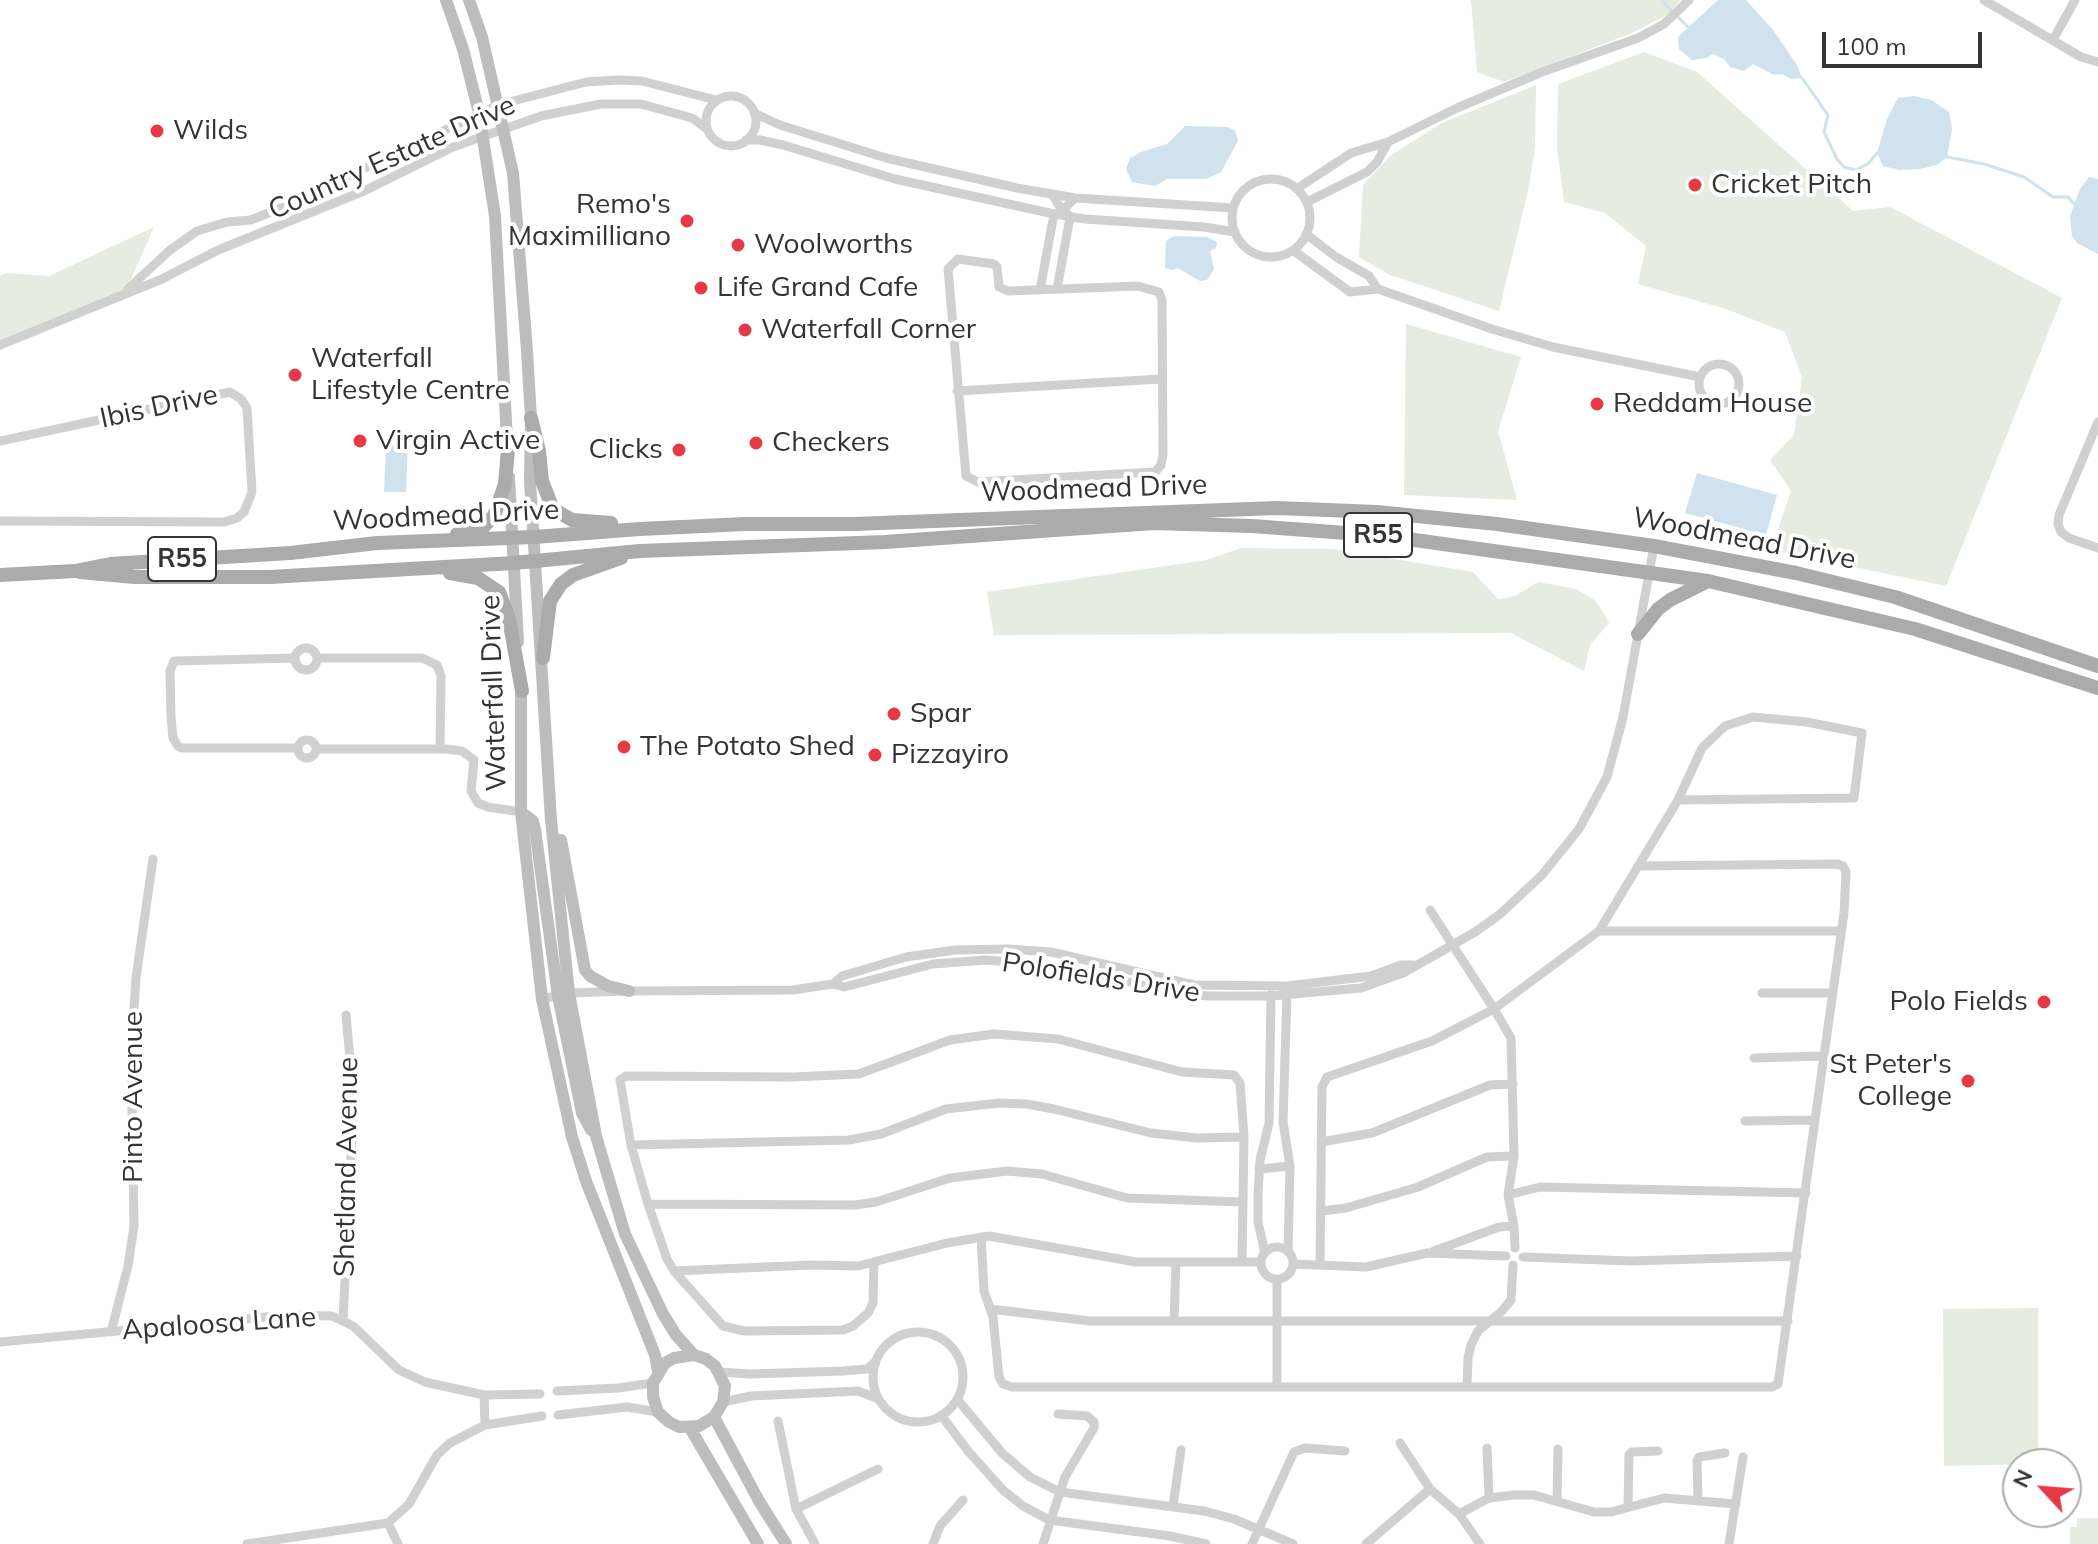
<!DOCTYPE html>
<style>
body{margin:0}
#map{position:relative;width:2098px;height:1544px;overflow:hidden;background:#fff;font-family:Mulish,sans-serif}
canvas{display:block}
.north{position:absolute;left:2002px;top:1448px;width:80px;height:80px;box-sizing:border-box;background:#fff;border:2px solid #adadad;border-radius:50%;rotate:296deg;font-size:22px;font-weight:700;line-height:32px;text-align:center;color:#333}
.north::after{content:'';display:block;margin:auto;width:28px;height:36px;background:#e63946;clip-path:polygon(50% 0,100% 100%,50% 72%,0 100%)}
.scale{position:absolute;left:1822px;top:32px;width:160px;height:36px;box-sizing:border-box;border:4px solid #333;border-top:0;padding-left:10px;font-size:24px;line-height:28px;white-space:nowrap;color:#333;-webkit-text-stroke:6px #fff;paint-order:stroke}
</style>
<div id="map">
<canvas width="2098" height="1544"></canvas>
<div class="north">N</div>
<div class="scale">100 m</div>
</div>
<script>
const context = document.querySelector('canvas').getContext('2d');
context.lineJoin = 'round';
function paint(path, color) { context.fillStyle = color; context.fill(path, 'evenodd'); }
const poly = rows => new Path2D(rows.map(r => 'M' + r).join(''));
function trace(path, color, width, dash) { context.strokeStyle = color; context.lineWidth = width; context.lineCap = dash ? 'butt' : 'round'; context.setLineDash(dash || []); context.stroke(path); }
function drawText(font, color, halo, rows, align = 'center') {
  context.font = font + ' Mulish,sans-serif'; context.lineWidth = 8; context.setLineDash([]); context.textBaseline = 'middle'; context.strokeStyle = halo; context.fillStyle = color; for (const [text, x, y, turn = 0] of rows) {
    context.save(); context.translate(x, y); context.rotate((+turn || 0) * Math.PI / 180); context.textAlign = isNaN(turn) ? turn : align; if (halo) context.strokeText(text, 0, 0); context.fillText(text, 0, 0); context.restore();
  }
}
const green = poly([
 [1471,0,1681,0,1667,15,1632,33,1504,82,1477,72],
 [1644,52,1697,72,1853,211,1890,207,2062,298,1946,586,1771,550,1791,491,1770,460,1794,435,1802,377,1785,332,1726,309,1638,284,1646,246,1605,213,1564,202,1557,147,1558,84],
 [1536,85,1535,147,1528,191,1499,311,1390,275,1359,257,1363,185,1390,156,1440,124],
 [154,227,126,291,0,342,0,276,7,273,49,276],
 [1406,324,1521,357,1498,431,1517,500,1404,495],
 [1241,548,1332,549,1473,572,1498,599,1515,596,1538,582,1576,589,1596,601,1609,623,1590,645,1584,671,1511,633,994,635,987,592,1207,560],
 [2038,1308,2038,1464,1944,1466,1943,1309],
 [2077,1518,2098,1518,2098,1544,2070,1544,2070,1527,2077,1527]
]);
const water = poly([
 [1718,0,1746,0,1773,30,1797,65,1802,78,1791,79,1782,74,1774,75,1753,64,1744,71,1730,67,1724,59,1713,54,1706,58,1692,60,1679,49,1678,37],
 [1914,96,1931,100,1949,112,1952,129,1947,157,1937,165,1920,169,1899,170,1883,166,1877,153,1887,119,1898,98],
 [1185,126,1228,127,1235,131,1238,141,1221,172,1206,179,1167,179,1155,186,1132,182,1126,169,1130,158,1141,152,1167,144],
 [2089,177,2098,179,2098,254,2077,243,2072,236,2070,216,2080,189],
 [1174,236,1207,237,1217,242,1216,248,1210,251,1214,269,1207,280,1200,281,1178,268,1172,270,1165,268,1166,241],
 [408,443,406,492,384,492,386,445],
 [1697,473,1777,495,1766,535,1685,513]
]);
const stream = poly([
 [1662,1,1672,11],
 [1678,17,1689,28],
 [1802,78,1828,115,1824,132,1837,159,1844,167,1855,170,1868,164,1877,153],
 [1947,157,1984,164,2024,177,2053,197,2068,197,2075,205]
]);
const street = poly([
 [1984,0,2081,57,2098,62],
 [2053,40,2075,0],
 '706 121a25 25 0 1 1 50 0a25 25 0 1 1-50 0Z',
 [754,113,780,125,886,158,1017,188,1075,198,1233,208],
 [746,140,760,140,783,145,895,179,1054,214,1085,219,1204,227,1235,232],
 '1232 218a39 39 0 1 1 78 0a39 39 0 1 1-78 0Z',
 [1298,188,1351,153,1388,142,1457,108,1542,72,1638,38,1664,24,1689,0],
 [1053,195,1058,204,1070,217,1057,289],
 [1307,202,1367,172,1377,162,1388,142],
 [1306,234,1336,257,1369,276,1378,289],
 [1294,251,1350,292,1378,289,1492,329,1553,347,1700,377],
 [958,259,994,264,997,267,999,287,1008,291,1138,286,1159,292,1162,300,1163,454,1161,465,1155,472,978,482,966,476,948,269,958,259],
 [128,289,170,250,197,231,227,222,251,220,281,208,498,105,586,82,618,80,642,81,716,100],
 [1040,290,1054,214,1063,210,1075,198],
 [0,345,162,279,218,250,364,191,453,147,541,116,601,104,641,104,692,118,707,129],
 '1699 384a20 20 0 1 1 40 0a20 20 0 1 1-40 0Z',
 [957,391,1161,379],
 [2098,422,2059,515,2058,524,2061,532,2069,538,2098,548],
 [0,441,230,392,241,399,247,408,252,492,244,512,237,518,224,522,0,521],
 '295 659a11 11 0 1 1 22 0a11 11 0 1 1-22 0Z',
 [295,658,174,661,170,671,171,717,173,738,178,746,182,748,297,748],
 [318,658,422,658,437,665,441,676,440,749],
 '298 749a9 9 0 1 1 18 0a9 9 0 1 1-18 0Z',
 [316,749,446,749,462,751,474,760,471,791,478,803,488,807,521,812],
 [1430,910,1494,1009,1511,1038,1514,1156,1508,1195,1514,1226,1515,1248],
 [1599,931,1678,800,1702,748,1725,726,1753,717,1807,722,1862,733,1854,798,1678,800],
 [1475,932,1499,915,1542,875,1579,829,1607,777,1623,717,1654,546],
 [833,984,842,976,906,957,955,950,1008,949,1051,952,1194,985,1287,986,1371,976,1401,965,1413,965],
 [1287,993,1283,1122,1290,1166,1288,1252],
 [1762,993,1832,993],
 [542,999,569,993,629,991,793,990,833,984,844,987,933,964,985,960,1029,963,1083,970,1164,991,1208,996,1271,996,1361,988,1403,973,1442,951],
 [1754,1058,1824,1056],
 [1745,1121,1815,1120],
 [1321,1142,1372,1133,1490,1085,1513,1084],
 [631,1145,849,1140,881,1134,946,1109,999,1103,1026,1104,1054,1109,1151,1133,1197,1138,1244,1137],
 [1259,1169,1290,1166],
 [1508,1195,1540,1187,1806,1193],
 [648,1204,855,1205,876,1202,950,1178,1007,1171,1042,1174,1127,1198,1242,1202],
 [1321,1211,1346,1208,1418,1187,1487,1157,1514,1156],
 [981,1237,984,1291,993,1317,999,1377,1003,1384,1012,1387,1772,1387,1778,1384,1844,913,1846,872,1843,866,1838,864,1638,866],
 '1261 1263a16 16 0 1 1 32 0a16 16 0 1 1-32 0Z',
 [1434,1251,1499,1227,1514,1226],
 [1265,1253,1258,1222,1258,1195,1260,1160,1269,1123,1271,994],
 [1523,1257,1631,1261,1797,1256],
 [874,1262,873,1303,868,1313,853,1326,843,1330,744,1331,723,1326,674,1271,667,1259,648,1204,631,1145,620,1080,626,1076,793,1077,859,1074,950,1040,994,1034,1058,1039,1182,1072,1234,1075,1240,1083,1244,1137,1242,1262],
 [1293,1264,1366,1267,1427,1253,1506,1256],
 [1320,1265,1322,1087,1327,1077,1432,1041,1494,1009,1599,931,1841,931],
 [674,1271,812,1265,858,1266,947,1243,989,1236,1136,1262,1261,1262],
 [1277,1280,1277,1386],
 [990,1309,1090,1321,1788,1321],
 [343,1320,352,1134,352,1081,346,1015],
 [1174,1321,1176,1263],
 [111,1332,128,1266,134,1226,131,1054,136,978,153,859],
 '873 1377a45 45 0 1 1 90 0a45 45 0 1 1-90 0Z',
 [0,1342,287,1315,332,1316,353,1326,399,1370,425,1382,484,1395,540,1394],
 [720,1372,750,1374,843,1371,867,1369,874,1363],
 [1467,1386,1468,1358,1471,1345,1478,1331,1501,1312,1511,1300,1513,1265],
 [557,1391,618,1388,653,1383],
 [484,1395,485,1425],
 [957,1399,1002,1453,1030,1477,1060,1492,1204,1511,1234,1519,1293,1544],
 [723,1402,751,1396,858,1391,879,1399],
 [558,1415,627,1407,658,1412],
 [941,1415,968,1451,1003,1490,1023,1506,1049,1520,1170,1536,1206,1544],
 [778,1421,796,1509,815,1544],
 [1400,1443,1430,1489,1459,1514,1480,1544],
 [1487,1448,1489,1498],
 [1698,1499,1697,1461,1699,1457,1725,1453],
 [1557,1501,1558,1449],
 [1173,1506,1181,1450],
 [1628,1506,1629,1455,1632,1452,1658,1451],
 [796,1509,878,1469],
 [1459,1514,1489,1498,1514,1495,1534,1495,1594,1512,1611,1512,1664,1498,1736,1504],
 [388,1523,398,1544],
 [247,1544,388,1523,409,1504,437,1455,450,1443,485,1425,542,1416],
 [933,1544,940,1526,963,1500],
 [1043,1544,1065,1477,1094,1428,1094,1422,1087,1416,1058,1414],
 [1252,1544,1294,1452,1305,1448,1345,1451],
 [1366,1544,1430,1489],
 [1729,1544,1743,1457]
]);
const secondary = poly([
 [446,0,463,49,479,113,495,216,508,458],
 [469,0,482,37,513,173,527,351,531,418,530,481,551,820,569,993,579,1046,596,1136,625,1234,663,1314,676,1335,694,1355,706,1359,715,1366,725,1386,723,1402,714,1417,699,1426,679,1427,669,1422,658,1412,653,1397,653,1383,665,1363,674,1358,694,1355],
 [509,477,518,642],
 [521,684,521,812,542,999,572,1137,586,1181,655,1355,658,1371],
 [521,812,533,821,535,829,558,996,582,1113,591,1130],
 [561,840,585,970,590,976,608,986,629,991],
 [714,1417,759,1501,786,1544],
 [690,1428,758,1544]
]);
const primary = poly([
 [531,418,539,451,542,481,553,509,572,520,611,523],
 [457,534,482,528,494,516,505,484,508,450],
 [80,572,134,577,270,577,514,563,640,551,885,542,1154,523,1252,526,1386,536,1708,581,1915,629,2098,688],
 [450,573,478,578,499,592,509,619,522,691],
 [0,575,75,571,110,564,290,553,377,543,534,537,640,529,745,524,854,524,1277,508,1377,512,1497,524,1654,546,1796,573,1895,597,2098,666],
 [1638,634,1658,609,1670,600,1708,581],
 [543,658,550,601,561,584,573,575,621,558]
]);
const streetBridge = poly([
 [1442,951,1475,932]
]);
const markers = [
 [157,131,8,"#e63946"],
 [1695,185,8,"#e63946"],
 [687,221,8,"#e63946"],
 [738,245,8,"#e63946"],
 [701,288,8,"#e63946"],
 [745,330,8,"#e63946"],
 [295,375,8,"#e63946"],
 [1597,404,8,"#e63946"],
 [360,441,8,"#e63946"],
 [756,443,8,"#e63946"],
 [679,450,8,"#e63946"],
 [894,714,8,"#e63946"],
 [624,747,8,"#e63946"],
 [875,755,8,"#e63946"],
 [2044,1002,8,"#e63946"],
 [1968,1081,8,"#e63946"]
];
const shields = [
 [1378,535,68],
 [182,559,68]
];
const shieldNames = [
 ["R55",1378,535],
 ["R55",182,559]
];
const poiNames = [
 ["Wilds",173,131],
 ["Cricket Pitch",1711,185],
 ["Remo's",671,205,"right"],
 ["Maximilliano",671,237,"right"],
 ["Woolworths",754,245],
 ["Life Grand Cafe",717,288],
 ["Waterfall Corner",761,330],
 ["Waterfall",311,359],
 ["Lifestyle Centre",311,391],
 ["Reddam House",1613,404],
 ["Virgin Active",376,441],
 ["Checkers",772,443],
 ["Clicks",663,450,"right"],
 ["Spar",910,714],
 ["The Potato Shed",640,747],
 ["Pizzayiro",891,755],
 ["Polo Fields",2028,1002,"right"],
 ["St Peter's",1952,1065,"right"],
 ["College",1952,1097,"right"]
];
const streetNames = [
 ["Country Estate Drive",392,158,-24],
 ["Ibis Drive",159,407,-12],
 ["Woodmead Drive",1094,489,-2],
 ["Woodmead Drive",446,516,-3],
 ["Woodmead Drive",1744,539,11],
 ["Waterfall Drive",494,693,-92],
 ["Polofields Drive",1101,978,9],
 ["Pinto Avenue",134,1097,-90],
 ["Shetland Avenue",347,1167,-89],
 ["Apaloosa Lane",219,1324,-4]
];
paint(green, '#e6ecdf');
paint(water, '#cfe2ee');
trace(stream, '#cfe2ee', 3);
trace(street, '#d0d0d0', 9);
trace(secondary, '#bdbdbd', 12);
trace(primary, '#ababab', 14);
trace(streetBridge, '#d0d0d0', 9);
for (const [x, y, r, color] of markers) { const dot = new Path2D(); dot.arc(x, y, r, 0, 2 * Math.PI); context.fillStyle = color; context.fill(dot); trace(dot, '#fff', 3); }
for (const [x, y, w] of shields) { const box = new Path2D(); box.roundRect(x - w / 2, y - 22, w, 44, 6); context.fillStyle = '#fff'; context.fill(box); trace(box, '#333', 2); }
drawText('bold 26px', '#333', null, shieldNames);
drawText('28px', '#333', '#fff', poiNames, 'left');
drawText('28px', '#333', '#fff', streetNames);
</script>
